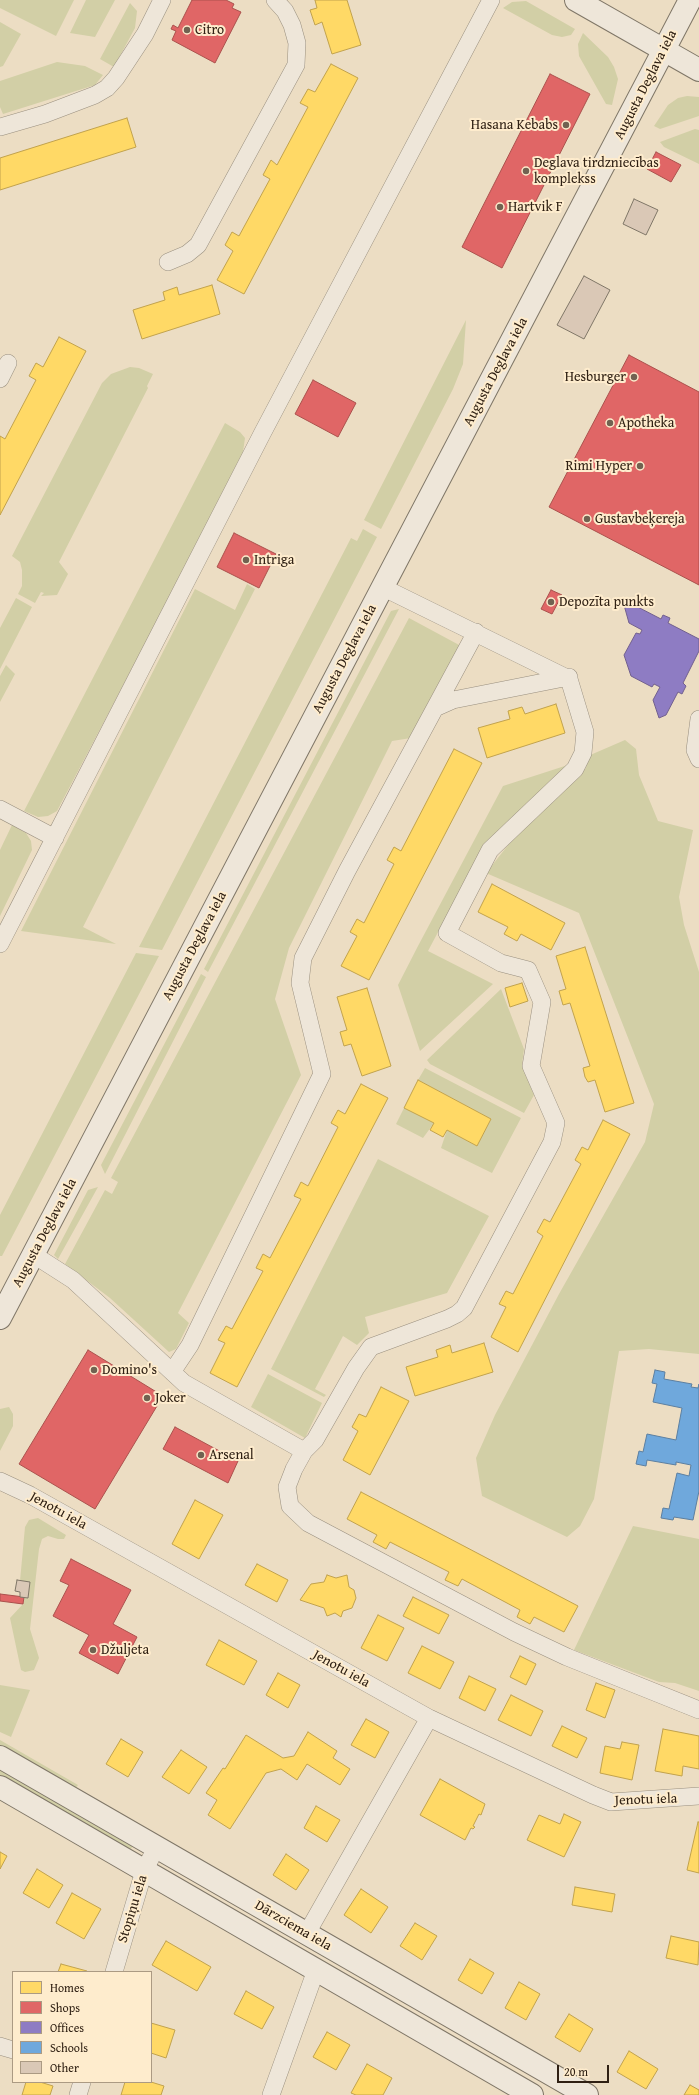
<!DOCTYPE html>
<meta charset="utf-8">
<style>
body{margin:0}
#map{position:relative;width:699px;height:2095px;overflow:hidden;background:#ecddc3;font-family:"Gentium Book Plus",serif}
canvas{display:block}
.legend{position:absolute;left:12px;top:1971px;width:140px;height:112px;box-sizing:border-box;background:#feeccd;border:1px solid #ab9a83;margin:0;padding:5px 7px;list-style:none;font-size:12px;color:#2f2013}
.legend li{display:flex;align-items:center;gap:8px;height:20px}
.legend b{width:20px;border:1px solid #ab9a83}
.scale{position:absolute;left:557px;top:2065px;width:52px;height:18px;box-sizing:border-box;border:2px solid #2f2013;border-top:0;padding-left:5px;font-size:12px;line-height:14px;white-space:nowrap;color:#2f2013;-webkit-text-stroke:3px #feeccd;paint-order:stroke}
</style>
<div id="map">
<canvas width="699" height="2095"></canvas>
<ul class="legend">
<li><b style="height:11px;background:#ffd966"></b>Homes</li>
<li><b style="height:11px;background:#e06666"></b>Shops</li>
<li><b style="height:11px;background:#8e7cc3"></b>Offices</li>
<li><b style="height:11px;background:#6fa8dc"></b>Schools</li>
<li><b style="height:11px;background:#dac8b6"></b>Other</li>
</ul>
<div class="scale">20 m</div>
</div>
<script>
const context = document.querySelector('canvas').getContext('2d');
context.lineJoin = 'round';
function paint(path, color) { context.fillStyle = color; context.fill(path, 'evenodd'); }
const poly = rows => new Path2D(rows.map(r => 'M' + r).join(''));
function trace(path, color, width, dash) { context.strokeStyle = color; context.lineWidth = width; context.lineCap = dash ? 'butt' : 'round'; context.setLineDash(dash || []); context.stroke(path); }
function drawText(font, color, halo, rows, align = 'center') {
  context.font = font + ' "Gentium Book Plus",serif'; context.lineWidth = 4; context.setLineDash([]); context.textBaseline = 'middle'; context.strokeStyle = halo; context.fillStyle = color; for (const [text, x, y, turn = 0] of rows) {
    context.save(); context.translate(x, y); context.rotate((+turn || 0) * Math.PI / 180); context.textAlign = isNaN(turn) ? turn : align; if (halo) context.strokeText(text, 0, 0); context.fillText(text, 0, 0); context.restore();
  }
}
const green = poly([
 [0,0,74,0,56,36,0,8],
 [86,0,115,0,95,37,70,33],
 [526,1,575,29,571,35,562,37,552,35,503,8,512,2],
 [130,3,137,11,135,28,114,67,100,59],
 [0,22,21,34,3,66,0,67],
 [583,33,608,57,614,67,618,79,612,105,606,104,579,56,578,44],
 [57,62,85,66,103,75,95,85,3,114,0,107,0,81],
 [687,96,699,97,699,116,660,129,654,126,668,105,678,98],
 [695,129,699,130,699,164,664,147,660,142],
 [466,320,463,364,453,389,381,529,364,520],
 [130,367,139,368,153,374,147,386,148,388,59,562,68,574,57,595,41,596,44,593,41,592,35,603,18,594,22,586,22,570,20,562,12,556,102,383,111,374],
 [225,423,240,432,245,438,242,459,57,811,48,816,38,817,24,811],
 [363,529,377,537,162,950,139,947,351,538,357,541],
 [247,584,255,589,83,927,116,944,21,931,195,589,235,610],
 [16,598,32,607,0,669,0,628],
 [399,609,208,972,204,969,391,611],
 [409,618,461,646,411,738,392,741,289,948,275,999,301,1075,178,1313,189,1323,176,1349,169,1352,110,1298,65,1264,105,1190,112,1194,118,1182,111,1178],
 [6,665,15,674,0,702,0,676],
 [625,740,636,749,639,775,658,821,693,830,679,897,684,925,699,972,699,1354,649,1349,619,1351,594,1499,580,1526,567,1537,482,1496,476,1458,495,1415,559,1294,645,1142,654,1104,579,913,486,873,520,830,586,768,588,756],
 [571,764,481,851,428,951,493,984,420,1051,398,985,418,946,503,786],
 [12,825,26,833,31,841,32,850,0,916,0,850],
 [136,953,159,956,2,1256,0,1256,0,1215],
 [201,974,206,977,105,1174,101,1165],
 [501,989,524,1049,522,1065,534,1095,524,1113,430,1064,427,1060],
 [425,1068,521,1118,492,1173,441,1148,447,1130,477,1146,491,1119,418,1080],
 [404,1108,434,1123,423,1138,396,1124],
 [378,1159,489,1216,447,1293,365,1317,369,1333,357,1345,343,1336,315,1389,326,1395,324,1397,271,1369],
 [98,1187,58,1259,54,1255,88,1190],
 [268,1374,322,1403,305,1438,251,1407],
 [9,1407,13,1414,13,1426,0,1451,0,1409],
 [38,1518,66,1535,64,1539,58,1539,48,1536,42,1539,39,1549,30,1629,39,1658,34,1670,25,1672,21,1670,10,1618,23,1604,24,1597,28,1598,30,1582,20,1581,25,1527,29,1520],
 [633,1526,699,1539,699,1691,675,1683,659,1682,574,1650],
 [0,1685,30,1690,11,1737,0,1732],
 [0,1740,78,1785,75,1789,0,1745],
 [0,1768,133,1846,130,1850,0,1775]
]);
const homes = poly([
 [315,0,347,0,361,45,332,54,322,22,315,25,310,10,317,8,315,0],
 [331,64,358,78,244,294,217,280,233,251,225,245,232,232,239,236,270,179,263,175,271,160,277,165,308,107,300,103,308,89,315,92,331,64],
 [127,118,136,147,0,190,0,158,127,118],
 [212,285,220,314,142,339,133,310,165,300,163,292,177,287,179,295,212,285],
 [59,337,86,351,0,515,0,436,5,439,36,380,29,376,36,363,43,367,59,337],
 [556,704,565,733,487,758,478,728,510,719,508,711,522,707,525,714,556,704],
 [454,749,482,763,369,980,341,966,357,936,350,932,357,919,364,923,394,864,387,860,394,847,401,851,454,749],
 [492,884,565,923,551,950,521,934,517,941,504,934,508,927,478,912,492,884],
 [585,947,634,1103,605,1112,595,1080,588,1082,585,1077,583,1068,590,1066,570,1003,563,1005,559,991,566,989,556,956,585,947],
 [522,983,528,1001,510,1007,505,988,522,983],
 [367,988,391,1066,362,1076,351,1044,344,1046,340,1032,347,1030,337,997,367,988],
 [418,1080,491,1119,477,1146,447,1130,443,1137,430,1130,434,1123,404,1108,418,1080],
 [361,1084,388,1098,237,1387,210,1373,225,1343,218,1340,226,1326,232,1329,263,1271,256,1268,263,1254,270,1258,301,1199,294,1196,301,1182,308,1186,338,1127,331,1123,338,1110,345,1114,361,1084],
 [603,1120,630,1134,518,1352,491,1337,506,1307,499,1304,506,1291,513,1294,543,1236,537,1232,544,1219,550,1222,581,1164,575,1160,582,1147,588,1150,603,1120],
 [484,1343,493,1372,415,1396,406,1367,438,1357,436,1350,450,1345,452,1353,484,1343],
 [381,1387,409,1401,370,1475,343,1460,358,1431,352,1427,359,1414,366,1417,381,1387],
 [361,1492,578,1606,564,1632,534,1617,530,1624,517,1617,520,1610,462,1579,458,1586,445,1580,449,1572,390,1542,386,1549,373,1542,377,1535,347,1519,361,1492],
 [195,1500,223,1515,199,1559,172,1544,195,1500],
 [257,1564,288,1580,277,1602,245,1585,257,1564],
 [327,1575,336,1578,347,1575,349,1587,354,1590,356,1598,352,1608,343,1611,341,1617,335,1613,327,1616,324,1608,300,1600,311,1584,324,1582,327,1575],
 [413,1597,449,1615,439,1634,403,1616,413,1597],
 [378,1615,404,1628,387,1661,361,1648,378,1615],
 [219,1640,257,1661,244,1685,206,1665,219,1640],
 [422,1646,454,1662,440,1689,408,1673,422,1646],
 [520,1656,536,1664,526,1685,510,1677,520,1656],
 [278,1673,300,1685,288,1708,266,1695,278,1673],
 [469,1676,496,1689,485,1711,459,1698,469,1676],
 [596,1683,615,1690,605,1718,586,1710,596,1683],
 [511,1695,543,1711,531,1736,498,1720,511,1695],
 [366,1719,389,1732,375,1758,351,1745,366,1719],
 [562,1726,587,1738,577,1758,552,1746,562,1726],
 [663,1729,699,1736,699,1769,683,1766,682,1776,655,1771,663,1729],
 [308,1732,337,1751,333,1758,350,1769,340,1785,307,1764,297,1780,281,1769,266,1773,230,1829,208,1815,217,1800,206,1793,223,1768,225,1769,246,1735,283,1758,294,1756,308,1732],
 [121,1739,143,1752,128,1777,106,1764,121,1739],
 [622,1742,639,1745,632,1780,600,1773,605,1746,620,1749,622,1742],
 [181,1750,207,1767,189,1794,162,1777,181,1750],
 [440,1779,485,1804,481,1815,479,1814,473,1826,475,1827,473,1829,471,1828,465,1840,420,1815,440,1779],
 [316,1806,340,1820,327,1842,304,1828,316,1806],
 [564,1814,581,1822,564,1857,527,1840,539,1815,560,1824,564,1814],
 [698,1822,699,1822,699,1873,687,1870,698,1822],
 [0,1852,7,1856,0,1869,0,1852],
 [286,1854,309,1870,296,1890,273,1875,286,1854],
 [37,1869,63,1885,49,1908,23,1893,37,1869],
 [575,1887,615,1894,612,1912,572,1905,575,1887],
 [361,1889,388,1907,371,1933,344,1915,361,1889],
 [72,1893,101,1909,84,1939,56,1923,72,1893],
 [415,1923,437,1936,422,1960,400,1946,415,1923],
 [671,1936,699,1942,698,1965,666,1958,671,1936],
 [166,1941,211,1967,197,1991,152,1965,166,1941],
 [470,1959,494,1973,482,1994,458,1980,470,1959],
 [61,1964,87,1971,86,1972,58,1972,61,1964],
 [519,1982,540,1994,526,2020,505,2008,519,1982],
 [246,1991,274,2007,262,2029,234,2014,246,1991],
 [569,2014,593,2029,580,2052,555,2037,569,2014],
 [151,2023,175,2030,166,2058,151,2053,151,2023],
 [327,2032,350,2045,336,2070,313,2057,327,2032],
 [629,2051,658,2069,646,2089,617,2072,629,2051],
 [367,2064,392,2078,383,2095,356,2095,351,2093,367,2064],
 [26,2082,40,2082,53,2086,50,2095,22,2095,26,2082],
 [125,2082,151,2082,164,2086,161,2095,121,2095,125,2082],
 [690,2085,699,2090,699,2095,684,2095,690,2085]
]);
const shops = poly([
 [192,0,226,0,234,4,232,8,241,12,215,63,172,40,176,31,171,29,173,25,178,28,192,0],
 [550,74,590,94,502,268,462,247,550,74],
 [656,152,681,165,671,182,647,169,656,152],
 [629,355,699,392,699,585,549,507,629,355],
 [313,380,356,403,338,437,295,414,313,380],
 [234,533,276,554,259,588,217,567,234,533],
 [551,590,562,595,552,614,541,609,551,590],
 [88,1350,163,1396,95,1509,19,1464,88,1350],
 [175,1427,238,1461,228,1483,163,1449,175,1427],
 [71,1559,131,1590,113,1624,137,1637,118,1674,79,1653,89,1635,53,1616,69,1585,60,1581,71,1559],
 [0,1594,24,1597,23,1604,0,1601,0,1594]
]);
const offices = poly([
 [630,603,661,619,663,615,670,618,668,623,699,639,699,651,683,683,686,686,682,694,678,692,666,715,659,718,653,700,660,687,654,684,652,687,631,676,624,655,636,633,640,634,642,630,629,623,624,605,630,603]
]);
const schools = poly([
 [655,1370,665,1372,664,1379,692,1384,691,1387,698,1388,699,1384,699,1491,693,1520,674,1517,673,1520,661,1518,663,1508,669,1509,677,1473,689,1476,691,1465,676,1462,676,1465,647,1460,646,1466,636,1464,639,1451,643,1452,647,1434,676,1440,682,1408,653,1402,657,1384,652,1383,655,1370]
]);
const building = poly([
 [634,199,658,210,646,235,623,224,634,199],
 [584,276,610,290,584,339,557,325,584,276],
 [17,1580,30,1582,28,1598,20,1597,20,1592,15,1591,17,1580]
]);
const street = poly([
 [0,127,45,114,95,95,107,88,116,78,145,34,162,0],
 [168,262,187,254,198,245,296,65,297,43,292,25,285,11,275,0],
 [0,379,8,363],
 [382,587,569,679,585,732,583,753,575,769,490,850,447,933,501,963,528,970,542,1002,531,1066,556,1123,552,1142,464,1308,457,1314,447,1319,371,1347,356,1368,315,1440,304,1451,294,1469,287,1487,290,1506,308,1523,514,1632,567,1657,699,1710],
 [435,708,476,632],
 [699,719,695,750,699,759],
 [0,809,55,838],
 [0,944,263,432,491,0],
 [34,1255,73,1280,184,1383,304,1451],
 [172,1372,190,1345,322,1074,300,983,303,958,347,871,435,708,453,700,569,677],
 [0,1481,30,1495,429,1718,593,1795,611,1802,699,1796],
 [307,1933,429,1718],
 [114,1972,144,1871,156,1848],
 [0,2046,13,2050],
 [78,2095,82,2082],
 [271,2095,316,1970]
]);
const secondary = poly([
 [576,0,699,70],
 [0,1318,690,0],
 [0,1757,587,2095],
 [0,1787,532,2095]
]);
const markers = [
 [187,30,4,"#716251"],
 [566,125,4,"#716251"],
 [526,171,4,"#716251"],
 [500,207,4,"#716251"],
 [634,377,4,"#716251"],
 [610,423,4,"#716251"],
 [640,466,4,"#716251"],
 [587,519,4,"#716251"],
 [246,560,4,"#716251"],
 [551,602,4,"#716251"],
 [94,1370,4,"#716251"],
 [147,1398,4,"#716251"],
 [201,1455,4,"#716251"],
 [93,1650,4,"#716251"]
];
const poiNames = [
 ["Citro",195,30],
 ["Hasana Kebabs",558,125,"right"],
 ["Deglava tirdzniecības",534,163],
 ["komplekss",534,179],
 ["Hartvik F",508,207],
 ["Hesburger",626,377,"right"],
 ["Apotheka",618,423],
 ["Rimi Hyper",632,466,"right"],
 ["Gustavbeķereja",595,519],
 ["Intriga",254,560],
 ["Depozīta punkts",559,602],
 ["Domino's",102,1370],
 ["Joker",155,1398],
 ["Arsenal",209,1455],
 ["Džuljeta",101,1650]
];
const streetNames = [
 ["Augusta Deglava iela",646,85,-63],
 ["Augusta Deglava iela",496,372,-62],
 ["Augusta Deglava iela",345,659,-62],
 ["Augusta Deglava iela",195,946,-62],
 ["Augusta Deglava iela",45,1233,-62],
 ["Jenotu iela",58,1511,29],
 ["Jenotu iela",341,1669,29],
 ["Jenotu iela",646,1800,-2],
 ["Stopiņu iela",133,1909,-73],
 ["Dārzciema iela",293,1926,30]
];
paint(green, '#d2cfa6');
paint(homes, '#ffd966');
trace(homes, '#c1a24d', 1);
paint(shops, '#e06666');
trace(shops, '#ab514d', 1);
paint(offices, '#8e7cc3');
trace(offices, '#72608e', 1);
paint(schools, '#6fa8dc');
trace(schools, '#5c7fa0', 1);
paint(building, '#dac8b6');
trace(building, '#7f7667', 1);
trace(street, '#998f7f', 18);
trace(secondary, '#7f7667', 24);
trace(street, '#eee6d9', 17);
trace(secondary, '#eee6d9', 22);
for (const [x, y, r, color] of markers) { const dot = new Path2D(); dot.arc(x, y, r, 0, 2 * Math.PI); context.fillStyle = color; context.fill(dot); trace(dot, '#feeccd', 1.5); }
drawText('14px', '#2f2013', '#feeccd', poiNames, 'left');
drawText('14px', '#2f2013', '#feeccd', streetNames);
</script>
